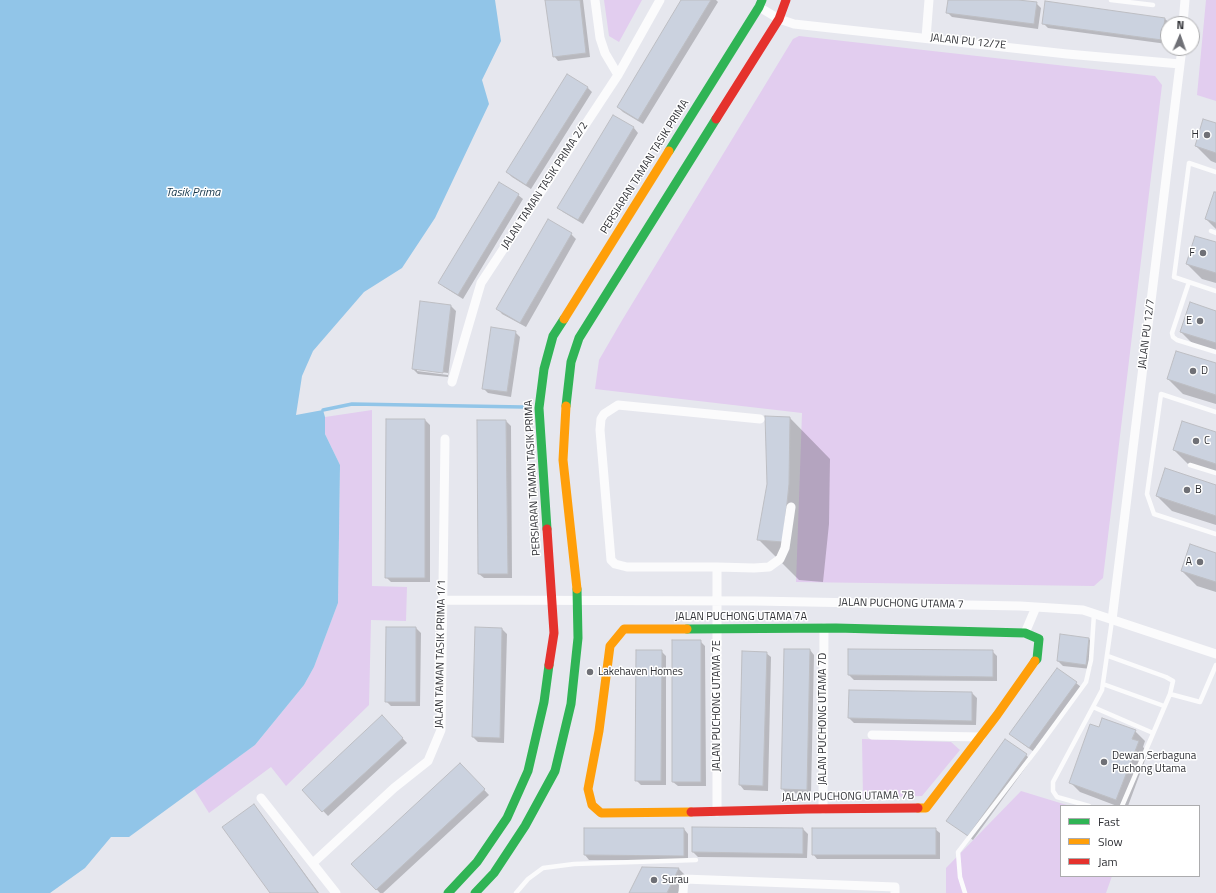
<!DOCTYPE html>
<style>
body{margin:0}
#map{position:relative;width:1216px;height:893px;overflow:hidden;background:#e6e7ee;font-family:"Titillium Web",sans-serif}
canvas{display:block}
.legend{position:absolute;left:1060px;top:805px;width:140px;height:72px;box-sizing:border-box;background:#fff;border:1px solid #acacae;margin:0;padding:5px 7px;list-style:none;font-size:12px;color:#2f3035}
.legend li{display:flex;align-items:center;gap:8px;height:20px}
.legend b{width:20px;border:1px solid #acacae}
.north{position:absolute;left:1160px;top:16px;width:40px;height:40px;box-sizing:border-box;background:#fff;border:1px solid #acacae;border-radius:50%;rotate:2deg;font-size:11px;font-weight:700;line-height:16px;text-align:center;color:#2f3035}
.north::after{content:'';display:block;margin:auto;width:14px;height:18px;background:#6f7076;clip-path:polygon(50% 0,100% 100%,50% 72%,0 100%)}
</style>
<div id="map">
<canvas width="1216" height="893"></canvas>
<ul class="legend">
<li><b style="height:5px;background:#30b455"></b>Fast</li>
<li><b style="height:5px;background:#ff9f0a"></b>Slow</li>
<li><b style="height:5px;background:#e5322d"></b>Jam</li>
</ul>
<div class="north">N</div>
</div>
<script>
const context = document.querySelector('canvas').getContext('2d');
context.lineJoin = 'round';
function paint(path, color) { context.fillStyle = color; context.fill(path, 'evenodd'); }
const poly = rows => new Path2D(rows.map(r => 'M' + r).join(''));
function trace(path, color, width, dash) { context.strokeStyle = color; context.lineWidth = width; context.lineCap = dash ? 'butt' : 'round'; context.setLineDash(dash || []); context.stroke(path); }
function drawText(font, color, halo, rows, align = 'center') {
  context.font = font + ' "Titillium Web",sans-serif'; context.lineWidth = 3; context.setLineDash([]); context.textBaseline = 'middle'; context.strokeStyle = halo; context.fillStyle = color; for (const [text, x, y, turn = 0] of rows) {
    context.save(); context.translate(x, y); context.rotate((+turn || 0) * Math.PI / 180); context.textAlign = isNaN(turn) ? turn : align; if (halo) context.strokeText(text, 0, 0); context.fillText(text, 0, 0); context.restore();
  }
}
const green = poly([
 [604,0,642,0,619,42,609,36],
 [1206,0,1216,0,1216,101,1197,95],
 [799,36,1155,76,1162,85,1103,578,1094,586,796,582,802,413,595,389,599,360,621,322,793,39],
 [372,410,372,586,407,587,406,621,371,620,369,705,286,786,271,767,209,813,194,789,255,745,304,685,314,667,338,603,340,465,325,434,325,417],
 [862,739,951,742,960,750,922,796,863,798],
 [1021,791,1070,806,1061,806,1061,876,1112,876,1106,893,946,893,946,868]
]);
const water = poly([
 [0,0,495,0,501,41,482,80,489,104,435,218,402,268,364,292,313,351,302,376,296,415,323,410,325,417,325,434,340,465,338,603,314,667,304,685,255,745,129,837,111,837,85,868,50,893,0,893]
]);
const shadow = poly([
 [546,0,583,0,590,57,558,61,554,56],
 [683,0,716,0,718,2,643,124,623,112,618,107],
 [949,0,1010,0,1036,3,1041,8,1038,29,952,17,947,12],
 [1165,19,1170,23,1168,24,1167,44,1048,28,1043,23],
 [587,87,592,92,531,189,512,177,507,172],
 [614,116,634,128,638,133,583,224,563,212,559,208],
 [1216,124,1216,163,1211,161,1196,146],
 [1216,193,1216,229,1206,219],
 [518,195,523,199,463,299,444,287,439,282],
 [571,234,576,239,526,327,502,314,498,309],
 [1216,244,1216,283,1202,279,1187,264],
 [451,306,456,311,448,377,418,374,413,369],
 [417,369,448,373,448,375,417,371],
 [1216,312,1216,353,1196,347,1181,332],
 [515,332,520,337,511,397,488,393,483,388],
 [1216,364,1216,404,1183,394,1168,379],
 [790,418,830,459,829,524,823,582,799,580,758,539],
 [425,420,430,425,430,582,391,582,386,577],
 [506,421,511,426,512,578,484,578,479,574],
 [1216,433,1216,474,1189,465,1174,450],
 [1216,486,1216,525,1172,511,1157,496],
 [1216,554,1216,592,1197,586,1182,571],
 [416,628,421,633,420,706,391,706,386,701],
 [476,628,502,629,507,634,504,743,478,742,473,737],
 [1089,639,1094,644,1091,669,1063,666,1058,661],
 [700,641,705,646,706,786,678,786,673,782],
 [810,650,814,655,811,794,786,793,782,788],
 [849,650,992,651,997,656,997,681,854,680,849,675],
 [661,651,666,656,666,785,641,785,636,780],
 [743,652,766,653,771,657,768,791,744,790,740,785],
 [1076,683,1081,687,1034,752,1015,738],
 [972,693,977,698,976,725,854,723,849,718],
 [387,722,407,743,328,816,303,790],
 [1099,728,1135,731,1145,741,1143,747,1148,752,1128,806,1117,806,1080,792,1070,782],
 [1026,755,1031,760,973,840,948,821],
 [460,764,489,795,383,893,380,893,353,864],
 [254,805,258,810,319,893,271,893],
 [684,829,688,834,688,860,589,860,585,855],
 [803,829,808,834,807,858,698,857,693,852],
 [935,829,940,833,940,859,817,859,813,854],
 [643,868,679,869,686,876,678,893,631,893]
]);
const stream = poly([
 [323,410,352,404,523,407]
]);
const building = poly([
 [545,0,580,0,586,53,553,57,545,0],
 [681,0,711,0,638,120,617,107,681,0],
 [948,0,1018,0,1037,2,1034,24,946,13,948,0],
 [1045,1,1165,18,1162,40,1042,24,1045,1],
 [567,74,588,87,526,185,506,172,567,74],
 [613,115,634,127,578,220,557,208,613,115],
 [1203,119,1216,123,1216,153,1195,146,1203,119],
 [499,182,519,194,458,295,438,283,499,182],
 [1214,192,1216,192,1216,223,1205,219,1214,192],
 [548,219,572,233,520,323,496,309,548,219],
 [1195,236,1216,242,1216,273,1186,264,1195,236],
 [420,301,451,305,443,373,412,369,420,301],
 [1190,302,1216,311,1216,343,1180,332,1190,302],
 [491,327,516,331,507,392,482,389,491,327],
 [1176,351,1216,363,1216,395,1167,379,1176,351],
 [765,416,790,417,789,484,783,542,757,540,767,484,765,416],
 [386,419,425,419,425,578,385,578,386,419],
 [477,420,506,420,508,574,478,574,477,420],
 [1182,421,1216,432,1216,464,1173,450,1182,421],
 [1165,468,1216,485,1216,516,1156,496,1165,468],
 [1190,544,1216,553,1216,582,1181,571,1190,544],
 [386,627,416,627,416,702,385,702,386,627],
 [475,627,502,628,500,738,472,737,475,627],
 [1060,634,1089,638,1086,665,1057,661,1060,634],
 [672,640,701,640,701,782,672,782,672,640],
 [784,649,810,649,807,790,781,789,784,649],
 [848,649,993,650,993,677,848,675,848,649],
 [636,650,662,650,661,781,635,781,636,650],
 [742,651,767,652,763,786,739,785,742,651],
 [1057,668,1077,682,1029,748,1009,734,1057,668],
 [849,690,972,692,972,721,848,718,849,690],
 [382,715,403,738,322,812,302,790,382,715],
 [1102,718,1136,730,1132,739,1139,741,1116,800,1069,783,1090,724,1099,727,1102,718],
 [1005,739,1027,754,968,836,946,821,1005,739],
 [460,763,485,789,376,890,351,864,460,763],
 [254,804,318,893,270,893,222,827,254,804],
 [692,827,803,828,803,854,692,852,692,827],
 [584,828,684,828,684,856,584,855,584,828],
 [812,828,936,828,936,855,812,855,812,828],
 [642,867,679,868,667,893,629,893,642,867]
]);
const lane = poly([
 [1111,0,1153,5],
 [1216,172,1189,163,1174,277,1216,291],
 [1211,231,1216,233],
 [1189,282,1172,333,1173,337,1177,340,1216,352],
 [1216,412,1161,394,1147,494,1154,514,1216,534],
 [1190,465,1216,473],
 [1108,656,1166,677,1173,681,1170,694,1122,806],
 [1103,684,1164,706],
 [1170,694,1200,702,1216,665],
 [1093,707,1153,733],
 [1089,806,1057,797,1053,791,1053,782,1102,690,1112,620],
 [516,893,528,879,543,868,574,864,696,860],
 [965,893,960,877,958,852,1037,749,1086,682,1091,660,1094,614]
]);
const street = poly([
 [595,0,600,38,605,53,618,75],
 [759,7,779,19,794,24,1067,54,1180,64],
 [1183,24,1185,0],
 [926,38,929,0],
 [452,382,481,283,618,75,660,0],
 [717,567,754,568,769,567,780,559,785,548,791,507],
 [442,600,755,601,1020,606,1083,610,1216,654],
 [1112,620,1182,48],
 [1025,633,1036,607],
 [872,735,981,737],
 [261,798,336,893],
 [823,809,824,628],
 [717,812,717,567,627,567,615,564,611,560,600,430,601,419,604,414,618,405,760,419],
 [313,863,394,788,428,761,441,730,445,439],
 [683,893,684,879,895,887,895,893]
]);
const fast = poly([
 [669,151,759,7,762,0],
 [566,406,571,362,579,338,716,119],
 [547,529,539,408,544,369,553,336,564,319],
 [836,628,1025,633,1039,639,1037,659,1035,661],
 [687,629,836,628],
 [448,893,477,862,507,818,528,771,544,702,549,665],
 [475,893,494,873,525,826,555,771,571,704,578,638,577,589]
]);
const slow = poly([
 [564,319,669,151],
 [566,406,563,460,577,589],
 [687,629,624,629,610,646,599,731,588,789,592,805,601,813,691,812],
 [918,808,926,808,997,715,1035,661]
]);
const jam = poly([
 [716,119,779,19,786,0],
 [547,529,554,633,549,665],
 [691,812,807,809,918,808]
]);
const markers = [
 [1207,135,4,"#6f7076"],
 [1203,253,4,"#6f7076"],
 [1200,321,4,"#6f7076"],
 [1193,371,4,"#6f7076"],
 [1196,441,4,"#6f7076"],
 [1187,490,4,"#6f7076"],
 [1200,562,4,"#6f7076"],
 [590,672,4,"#6f7076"],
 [1104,762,4,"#6f7076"],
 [654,880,4,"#6f7076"]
];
const streetNames = [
 ["JALAN PU 12/7E",968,42,6],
 ["PERSIARAN TAMAN TASIK PRIMA",645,167,-58],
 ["JALAN TAMAN TASIK PRIMA 2/2",545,186,-57],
 ["JALAN PU 12/7",1147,334,-83],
 ["PERSIARAN TAMAN TASIK PRIMA",533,478,-93],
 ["JALAN PUCHONG UTAMA 7",901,604,1],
 ["JALAN PUCHONG UTAMA 7A",741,617],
 ["JALAN TAMAN TASIK PRIMA 1/1",441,654,-89],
 ["JALAN PUCHONG UTAMA 7E",717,706,-90],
 ["JALAN PUCHONG UTAMA 7D",823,719,-90],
 ["JALAN PUCHONG UTAMA 7B",848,797,-1]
];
const poiNames = [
 ["H",1199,135,"right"],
 ["F",1195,253,"right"],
 ["E",1192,321,"right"],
 ["D",1201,371],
 ["C",1204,441],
 ["B",1195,490],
 ["A",1192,562,"right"],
 ["Lakehaven Homes",598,672],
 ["Dewan Serbaguna",1112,756],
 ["Puchong Utama",1112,769],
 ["Surau",662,880]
];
const waterNames = [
 ["Tasik Prima",193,193]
];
paint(green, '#e2cdef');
paint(water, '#91c5e8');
paint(shadow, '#0003');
trace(stream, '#91c5e8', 3.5);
paint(building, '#cbd2df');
trace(building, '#bdbec3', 1);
trace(lane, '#fbfbfc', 4.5);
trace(street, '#fbfbfc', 9);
trace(fast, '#30b455', 9);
trace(slow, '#ff9f0a', 9);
trace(jam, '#e5322d', 9);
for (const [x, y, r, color] of markers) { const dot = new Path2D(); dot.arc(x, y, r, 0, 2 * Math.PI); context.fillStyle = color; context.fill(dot); trace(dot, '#fff', 1.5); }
drawText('11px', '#2f3035', '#fff', streetNames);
drawText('11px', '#2f3035', '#fff', poiNames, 'left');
drawText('italic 12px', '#15364a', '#fff', waterNames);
</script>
